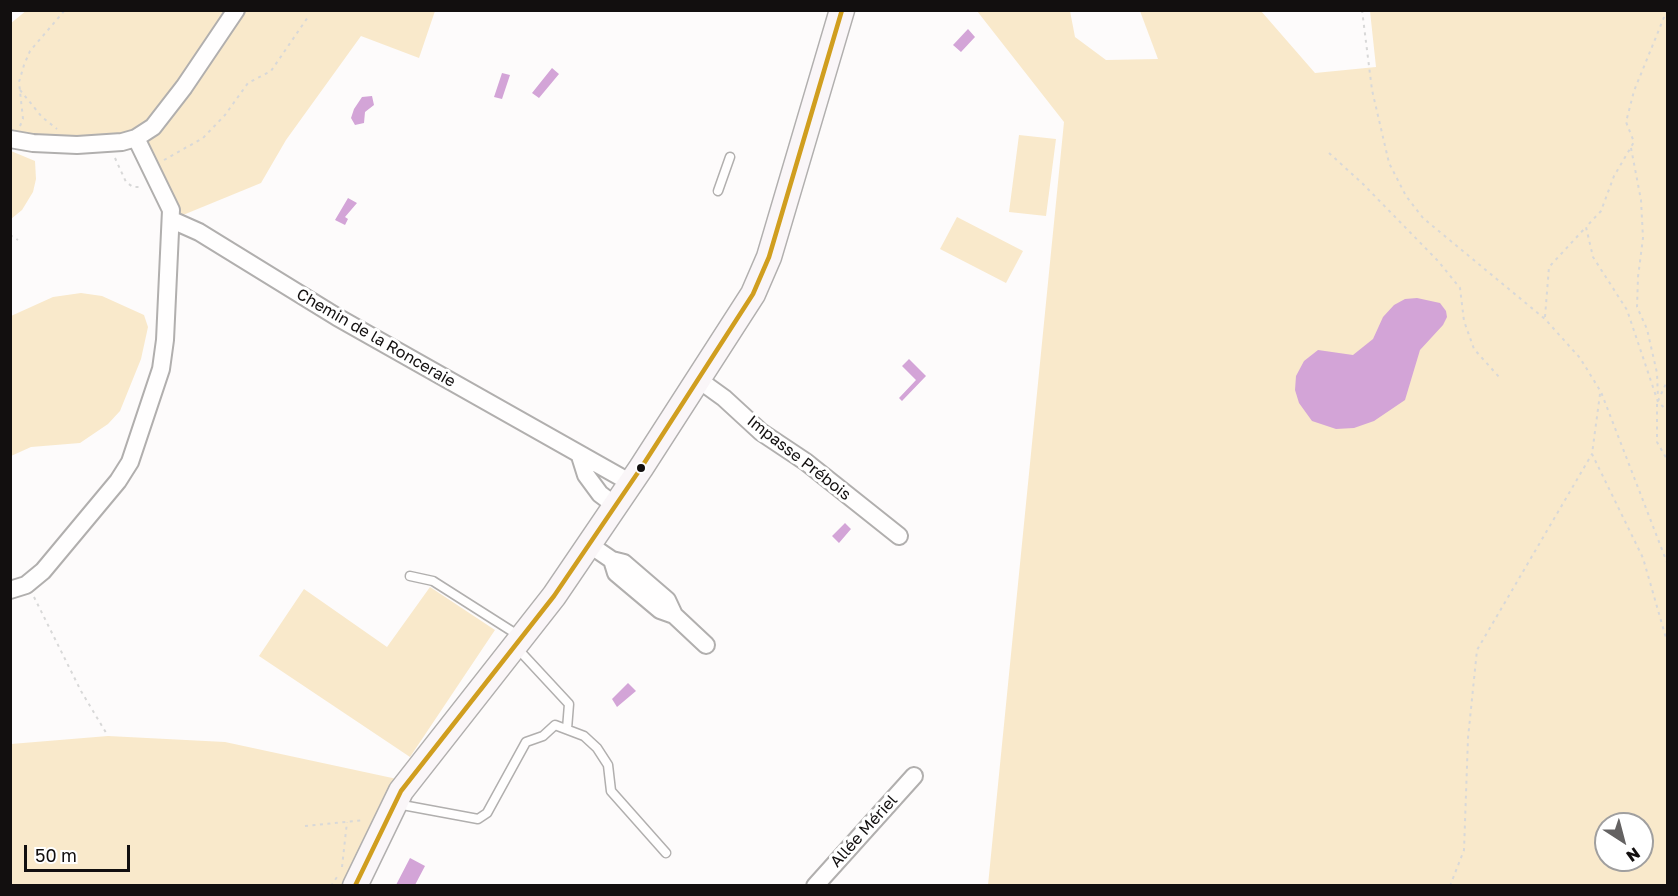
<!DOCTYPE html>
<meta charset="utf-8">
<style>
body{margin:0}
#map{position:relative;width:1678px;height:896px;overflow:hidden;background:#fdfbfb;font-family:"Golos Text",sans-serif}
canvas{display:block}
.frame{position:absolute;inset:0;border:12px solid #120f0f;pointer-events:none}
.north{position:absolute;left:1594px;top:812px;width:60px;height:60px;box-sizing:border-box;background:#fff;border:2px solid #a09f9f;border-radius:50%;rotate:144deg;font-size:16px;font-weight:700;line-height:24px;text-align:center;color:#120f0f}
.north::after{content:'';display:block;margin:auto;width:21px;height:27px;background:#646262;clip-path:polygon(50% 0,100% 100%,50% 72%,0 100%)}
.scale{position:absolute;left:24px;top:845px;width:106px;height:27px;box-sizing:border-box;border:3px solid #120f0f;border-top:0;padding-left:8px;font-size:18px;line-height:21px;white-space:nowrap;color:#120f0f;-webkit-text-stroke:4px #fff;paint-order:stroke}
</style>
<div id="map">
<canvas width="1678" height="896"></canvas>
<div class="frame"></div>
<div class="north">N</div>
<div class="scale">50 m</div>
</div>
<script>
const context = document.querySelector('canvas').getContext('2d');
context.lineJoin = 'round';
function paint(path, color) { context.fillStyle = color; context.fill(path, 'evenodd'); }
const poly = rows => new Path2D(rows.map(r => 'M' + r).join(''));
function trace(path, color, width, dash) { context.strokeStyle = color; context.lineWidth = width; context.lineCap = dash ? 'butt' : 'round'; context.setLineDash(dash || []); context.stroke(path); }
function drawText(font, color, halo, rows, align = 'center') {
  context.font = font + ' "Golos Text",sans-serif'; context.lineWidth = 6; context.setLineDash([]); context.textBaseline = 'middle'; context.strokeStyle = halo; context.fillStyle = color; for (const [text, x, y, turn = 0] of rows) {
    context.save(); context.translate(x, y); context.rotate((+turn || 0) * Math.PI / 180); context.textAlign = isNaN(turn) ? turn : align; if (halo) context.strokeText(text, 0, 0); context.fillText(text, 0, 0); context.restore();
  }
}
const green = poly([
 [27,10,435,11,419,58,361,36,286,140,261,183,183,215,176,210,174,197,154,154,125,133,104,138,33,135,11,130,10,24],
 [977,11,1070,11,1075,37,1106,60,1158,59,1140,11,1261,11,1315,73,1376,67,1370,11,1667,11,1667,885,988,885,1064,122],
 [1606,824,1642,824,1642,860,1606,860],
 [1019,135,1056,139,1046,216,1009,212],
 [11,151,35,161,36,179,33,192,22,210,11,219],
 [957,217,1023,251,1006,283,940,249],
 [81,293,102,296,144,315,148,327,141,359,120,411,108,424,80,443,31,447,11,456,11,316,53,297],
 [430,587,495,630,410,757,259,656,304,589,387,647],
 [108,736,225,742,397,779,350,885,11,886,11,744]
]);
const water = poly([
 [968,29,975,37,961,52,953,45],
 [552,68,559,74,539,98,532,93],
 [502,73,510,75,502,99,494,97],
 [372,96,374,105,365,112,364,123,355,125,351,118,354,109,362,97],
 [348,198,357,203,345,217,348,219,345,225,335,220],
 [1417,298,1440,303,1446,311,1447,317,1443,325,1420,350,1405,400,1374,421,1354,428,1336,429,1312,421,1299,403,1295,390,1296,376,1304,361,1318,350,1353,355,1373,339,1383,317,1394,305,1405,299],
 [909,359,926,376,902,401,899,398,916,380,902,366],
 [845,523,851,529,839,543,832,536],
 [628,683,636,691,617,707,612,699],
 [410,858,425,866,415,885,396,885]
]);
const path = poly([
 [1362,10,1372,90,1389,163,1406,196,1423,218,1545,319,1580,358,1601,392,1668,565],
 [1667,10,1634,91,1626,122,1634,142,1614,176,1601,211,1586,227,1593,257,1627,310,1658,402,1668,411],
 [20,90,42,117,57,129],
 [20,126,23,119,19,82,24,65,30,51,65,10],
 [1631,148,1641,200,1643,238,1638,277,1637,307,1647,329,1657,373,1658,398],
 [1329,153,1363,184,1438,261,1460,288,1464,321,1474,349,1500,378],
 [115,158,126,182,133,187,142,187],
 [164,160,203,138,225,115,248,83,271,71,308,17],
 [10,235,18,240],
 [1545,317,1549,267,1586,227],
 [1600,394,1592,454,1643,558,1668,645],
 [1658,401,1668,379],
 [1657,404,1657,442,1668,461],
 [34,597,81,691,108,736],
 [305,826,364,820],
 [342,867,347,822],
 [331,886,337,877],
 [1450,886,1464,850,1468,738,1477,650,1592,454]
]);
const service = poly([
 [718,191,730,157],
 [410,576,433,581,521,637],
 [517,648,569,704,567,729],
 [397,804,478,819,487,813,526,742,543,736,555,725,584,736,597,748,608,765,611,791,666,853]
]);
const minor = poly([
 [10,139,33,143,77,145,122,142,136,138,153,127,184,87,236,10],
 [172,220,199,232,337,317,631,483],
 [699,380,724,398,761,432,806,462,899,536],
 [580,456,586,475,600,494,616,506],
 [590,545,612,560,624,563,667,600,674,615,706,645],
 [612,560,616,573,660,610,674,615],
 [10,590,26,585,43,571,118,481,130,462,161,369,165,340,171,210,136,138],
 [815,886,914,776]
]);
const secondary = poly([
 [355,886,401,791,554,596,641,468,753,294,769,257,842,10]
]);
const bus1 = poly([
 [355,886,401,791,554,596,641,468,753,294,769,257,842,10]
]);
const markers = [
 [641,468,5,"#120f0f"]
];
const streetNames = [
 ["Chemin de la Ronceraie",376,338,30],
 ["Impasse Prébois",799,458,38],
 ["Allée Mériel",864,831,-48]
];
paint(green, '#f9e9cb');
paint(water, '#d3a4d7');
trace(service, '#b1afae', 11);
trace(minor, '#b1afae', 20);
trace(secondary, '#b1afae', 27);
trace(path, '#d8d8d8', 2, [3, 4.5]);
trace(service, '#fffefe', 8);
trace(minor, '#fffefe', 16);
trace(secondary, '#faf6f8', 24);
trace(bus1, '#d09e1f', 4.5);
for (const [x, y, r, color] of markers) { const dot = new Path2D(); dot.arc(x, y, r, 0, 2 * Math.PI); context.fillStyle = color; context.fill(dot); trace(dot, '#fff', 2); }
drawText('16px', '#120f0f', '#fff', streetNames);
</script>
